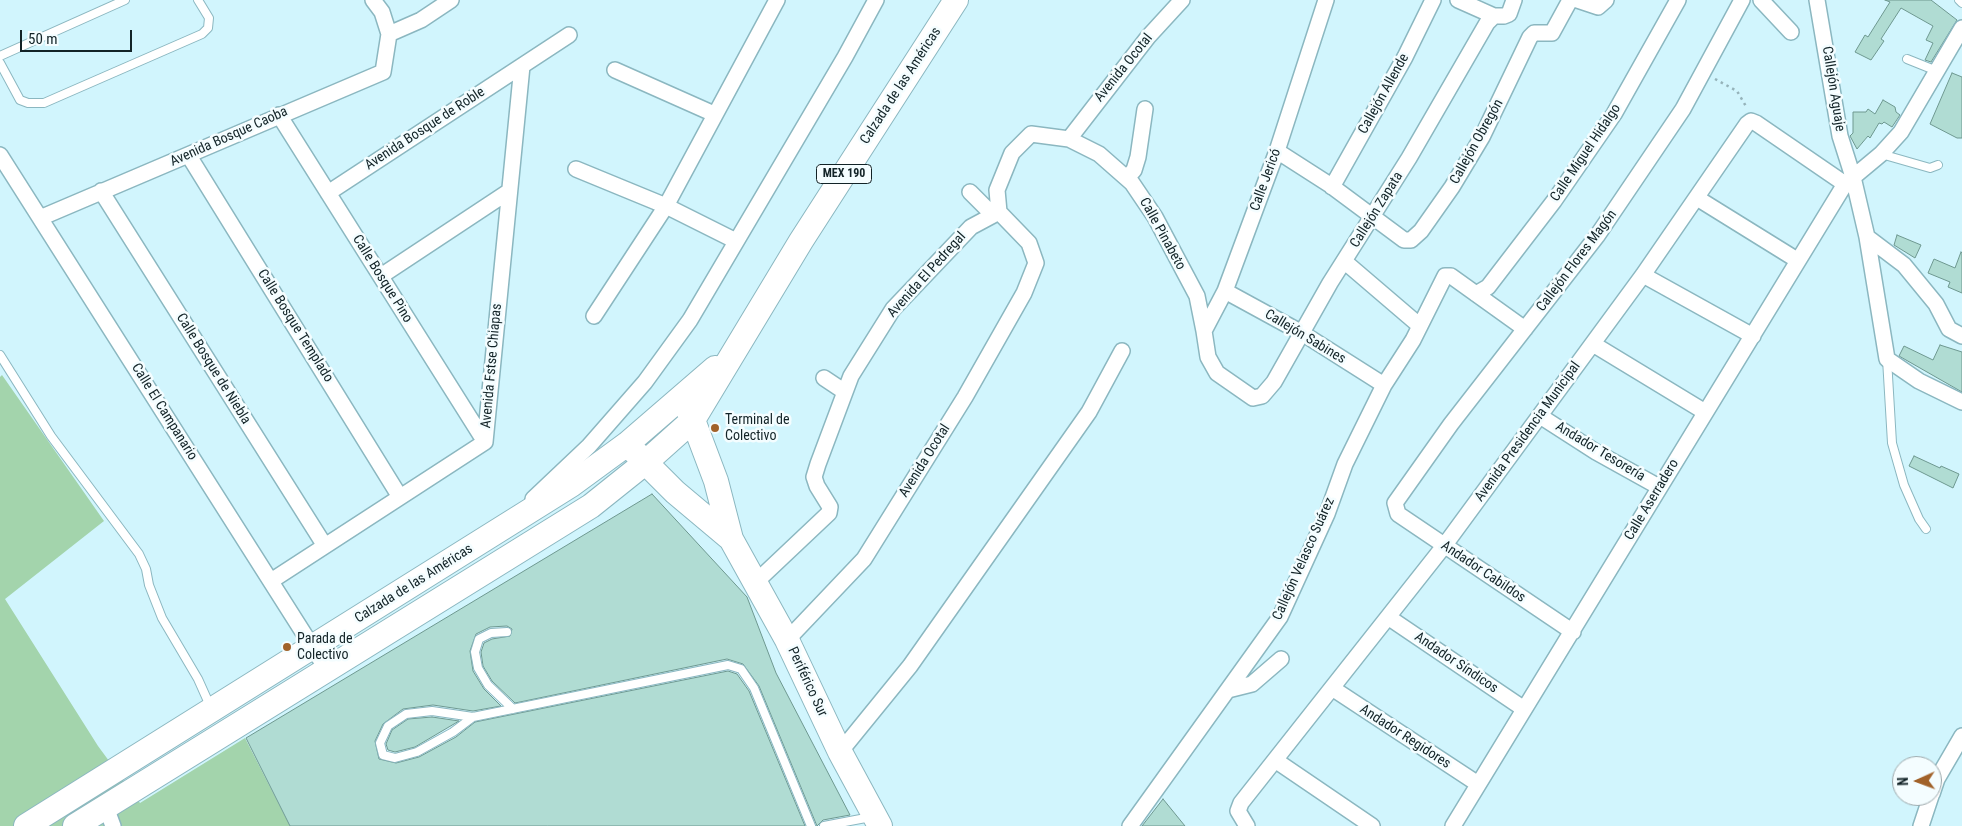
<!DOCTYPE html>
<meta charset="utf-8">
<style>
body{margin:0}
#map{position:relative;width:1962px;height:826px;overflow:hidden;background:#d1f5fd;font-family:"Roboto Condensed",sans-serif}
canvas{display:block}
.north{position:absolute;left:1892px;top:756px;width:50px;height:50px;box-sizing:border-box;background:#f4fdff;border:1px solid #9aa6a9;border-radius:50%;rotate:268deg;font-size:14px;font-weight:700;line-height:20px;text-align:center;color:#122327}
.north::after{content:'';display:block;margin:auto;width:18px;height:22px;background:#a1622a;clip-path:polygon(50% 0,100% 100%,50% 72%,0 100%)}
.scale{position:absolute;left:20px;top:30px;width:112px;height:22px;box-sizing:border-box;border:2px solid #122327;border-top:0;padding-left:6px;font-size:15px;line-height:18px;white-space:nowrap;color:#122327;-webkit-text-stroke:4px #f4fdff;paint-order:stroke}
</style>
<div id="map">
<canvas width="1962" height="826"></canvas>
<div class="north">N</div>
<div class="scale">50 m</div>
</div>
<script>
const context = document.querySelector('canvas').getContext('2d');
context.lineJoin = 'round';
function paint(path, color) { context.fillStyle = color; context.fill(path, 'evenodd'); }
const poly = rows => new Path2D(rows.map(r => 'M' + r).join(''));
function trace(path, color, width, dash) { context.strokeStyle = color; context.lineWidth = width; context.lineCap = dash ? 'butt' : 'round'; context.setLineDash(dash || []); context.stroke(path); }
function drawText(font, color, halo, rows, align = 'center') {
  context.font = font + ' "Roboto Condensed",sans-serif'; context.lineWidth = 5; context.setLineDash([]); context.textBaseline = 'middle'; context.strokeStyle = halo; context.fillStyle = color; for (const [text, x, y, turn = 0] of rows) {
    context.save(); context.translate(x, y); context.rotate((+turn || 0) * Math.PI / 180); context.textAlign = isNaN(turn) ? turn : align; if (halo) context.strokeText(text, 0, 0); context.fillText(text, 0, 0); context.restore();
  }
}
const green = poly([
 [2,375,104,521,5,599,98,746,140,803,245,738,290,826,0,826,0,377]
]);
const building = poly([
 [1885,0,1931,0,1957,20,1931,62,1925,60,1933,43,1926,40,1933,26,1901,8,1881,39,1884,41,1871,60,1855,52,1865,35,1868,37,1890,2,1885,0],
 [1952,73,1962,77,1962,138,1957,138,1930,124,1952,73],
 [1883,100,1895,107,1896,112,1900,115,1892,127,1884,122,1882,124,1879,123,1870,138,1868,136,1857,149,1850,136,1853,133,1853,112,1866,112,1868,109,1875,114,1883,100],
 [1897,235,1921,245,1915,258,1894,245,1897,235],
 [1961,252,1962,253,1962,293,1948,287,1950,282,1928,273,1934,259,1955,268,1961,252],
 [1940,345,1962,352,1962,392,1899,356,1904,346,1933,360,1940,345],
 [1914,456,1940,468,1941,466,1959,474,1953,488,1909,466,1914,456],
 [652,494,747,597,776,673,850,815,823,820,817,826,759,686,743,664,727,659,515,703,492,681,483,666,481,652,484,643,492,639,510,636,512,629,507,626,490,627,476,634,470,651,473,671,484,689,501,706,473,711,433,705,403,709,383,724,375,741,379,759,396,763,419,757,456,737,475,722,728,671,737,674,749,691,805,826,290,826,246,738,652,494],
 [432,717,459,721,415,747,395,752,388,750,386,744,392,730,408,719,432,717],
 [1163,799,1185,826,1142,826,1163,799]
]);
const path = poly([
 [1715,79,1737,91,1747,108]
]);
const service = poly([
 [1959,0,1962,3],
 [0,56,125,0],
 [1907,59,1937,71],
 [0,63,20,100,28,103,44,103,202,34,208,28,209,18,198,0],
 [1881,154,1930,168,1938,165],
 [0,355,51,436,139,554,146,569,149,585,162,618,198,679,211,708],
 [1887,359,1892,443,1904,485,1919,519,1926,529],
 [507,632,491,633,479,639,475,652,478,668,488,685,513,709],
 [473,717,453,732,417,752,395,758,383,755,380,743,388,726,406,714,432,711,473,717,728,665,741,669,754,688,811,826],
 [824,826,871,817]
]);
const minor = poly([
 [1326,0,1277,151,1225,291,1204,331,1208,357,1217,373,1253,398,1262,396,1274,382,1330,283,1409,158,1487,23,1494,16],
 [1458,0,1494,16,1504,16,1509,14,1514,0],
 [1577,0,1598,7,1606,0],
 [1761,0,1791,32],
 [1817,0,1840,136,1853,177,1867,237,1904,265,1936,304,1949,329,1962,336],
 [389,34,421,20,451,0],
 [615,70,714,114],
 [279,115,485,442],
 [1069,139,1148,37,1182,0],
 [1277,151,1330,185,1404,240,1411,240,1421,231,1452,187,1482,137,1530,37,1534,33,1552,33,1569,2,1572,0],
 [0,155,327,670],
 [189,156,400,497],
 [576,169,666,206,736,241],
 [1127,178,1134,170,1138,157,1145,109],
 [1332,187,1405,57,1433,0],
 [101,191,325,546],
 [970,192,993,215],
 [328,193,569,35],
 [1697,198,1797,260],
 [999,212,997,190,1012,153,1031,134,1069,139,1099,154,1132,183,1155,217,1197,296,1204,331],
 [40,218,383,72,389,34,382,12,373,0],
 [1867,237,1887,359,1919,381,1962,402],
 [1344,261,1420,326],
 [1643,275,1753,336],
 [381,276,508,192],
 [1225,291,1302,333,1384,385],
 [1476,294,1488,287,1554,201,1614,114,1678,0],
 [594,316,666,206,777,0],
 [1593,344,1705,412],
 [824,378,845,392],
 [1540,416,1596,452,1659,487],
 [533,499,589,446,645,382,690,320,845,57,876,0],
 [271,581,485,442,522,66],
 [757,581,829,513,830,507,817,486,814,477,818,464,851,376,893,309,971,227,999,212],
 [1388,617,1524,709],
 [1573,632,1398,514,1395,503,1451,424,1597,236,1683,109,1742,0],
 [787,640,864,559,965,397,1024,293,1036,263,1029,243,999,212],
 [1332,688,1478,784],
 [1228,690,1252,684,1281,659],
 [840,752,910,666,1089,412,1122,351],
 [1275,760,1372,826],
 [1932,794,1937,779,1962,736],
 [106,807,113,826],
 [1130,826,1280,617,1327,514,1345,464,1384,385,1413,340,1445,276,1451,276,1525,329],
 [1247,826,1238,811,1241,803,1444,546,1643,275,1747,124,1751,121,1756,123,1845,184],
 [1453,826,1845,184,1881,154,1901,132,1962,28],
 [1921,826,1931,796]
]);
const primary = poly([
 [686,406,693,420,716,481,731,539],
 [635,452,675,492,731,539,787,640,840,752,880,826],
 [26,826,571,485,627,444,715,368],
 [75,826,591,506,646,462,693,420,801,241,956,0]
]);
const markers = [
 [715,428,5,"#a1622a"],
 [287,647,5,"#a1622a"]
];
const shields = [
 [844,174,55]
];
const shieldNames = [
 ["MEX 190",844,174]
];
const streetNames = [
 ["Avenida Ocotal",1124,68,-51],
 ["Calzada de las Américas",901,86,-57],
 ["Callejón Aguaje",1833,89,81],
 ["Callejón Allende",1384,94,-61],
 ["Avenida Bosque de Roble",425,129,-33],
 ["Avenida Bosque Caoba",229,137,-24],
 ["Callejón Obregón",1477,142,-61],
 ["Calle Miguel Hidalgo",1586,153,-56],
 ["Calle Jericó",1266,180,-70],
 ["Callejón Zapata",1377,210,-58],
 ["Calle Pinabeto",1162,234,61],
 ["Callejón Flores Magón",1577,261,-53],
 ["Avenida El Pedregal",927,275,-48],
 ["Calle Bosque Pino",382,279,58],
 ["Calle Bosque Templado",295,326,58],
 ["Callejón Sabines",1305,337,31],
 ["Avenida Fstse Chiapas",492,366,-85],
 ["Calle Bosque de Niebla",213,369,58],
 ["Calle El Campanario",164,412,58],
 ["Avenida Presidencia Municipal",1528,432,-54],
 ["Andador Tesorería",1600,452,31],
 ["Avenida Ocotal",925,461,-58],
 ["Calle Aserradero",1652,500,-59],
 ["Callejón Velasco Suárez",1304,559,-66],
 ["Andador Cabildos",1483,572,34],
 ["Calzada de las Américas",414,584,-32],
 ["Andador Síndicos",1456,663,34],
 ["Periférico Sur",807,682,65],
 ["Andador Regidores",1405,737,33]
];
const poiNames = [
 ["Terminal de",725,420],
 ["Colectivo",725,436],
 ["Parada de",297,639],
 ["Colectivo",297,655]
];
paint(green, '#a3d4ac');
paint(building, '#b0dcd3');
trace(building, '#6e9890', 1);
trace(service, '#8bb7c0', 10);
trace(minor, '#8bb7c0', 18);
trace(primary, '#8bb7c0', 26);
trace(path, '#95b3ba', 2.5, [2.5, 4]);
trace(service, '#fff', 8);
trace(minor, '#fff', 15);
trace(primary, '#fff', 24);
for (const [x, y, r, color] of markers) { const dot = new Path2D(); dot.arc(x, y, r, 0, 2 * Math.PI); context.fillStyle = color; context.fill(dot); trace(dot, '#f4fdff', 2); }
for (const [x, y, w] of shields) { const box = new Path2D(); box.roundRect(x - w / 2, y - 9.5, w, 19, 4); context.fillStyle = '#f4fdff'; context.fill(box); trace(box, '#122327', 1); }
drawText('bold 12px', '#122327', null, shieldNames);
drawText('14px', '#122327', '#f4fdff', streetNames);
drawText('14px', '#122327', '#f4fdff', poiNames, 'left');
</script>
